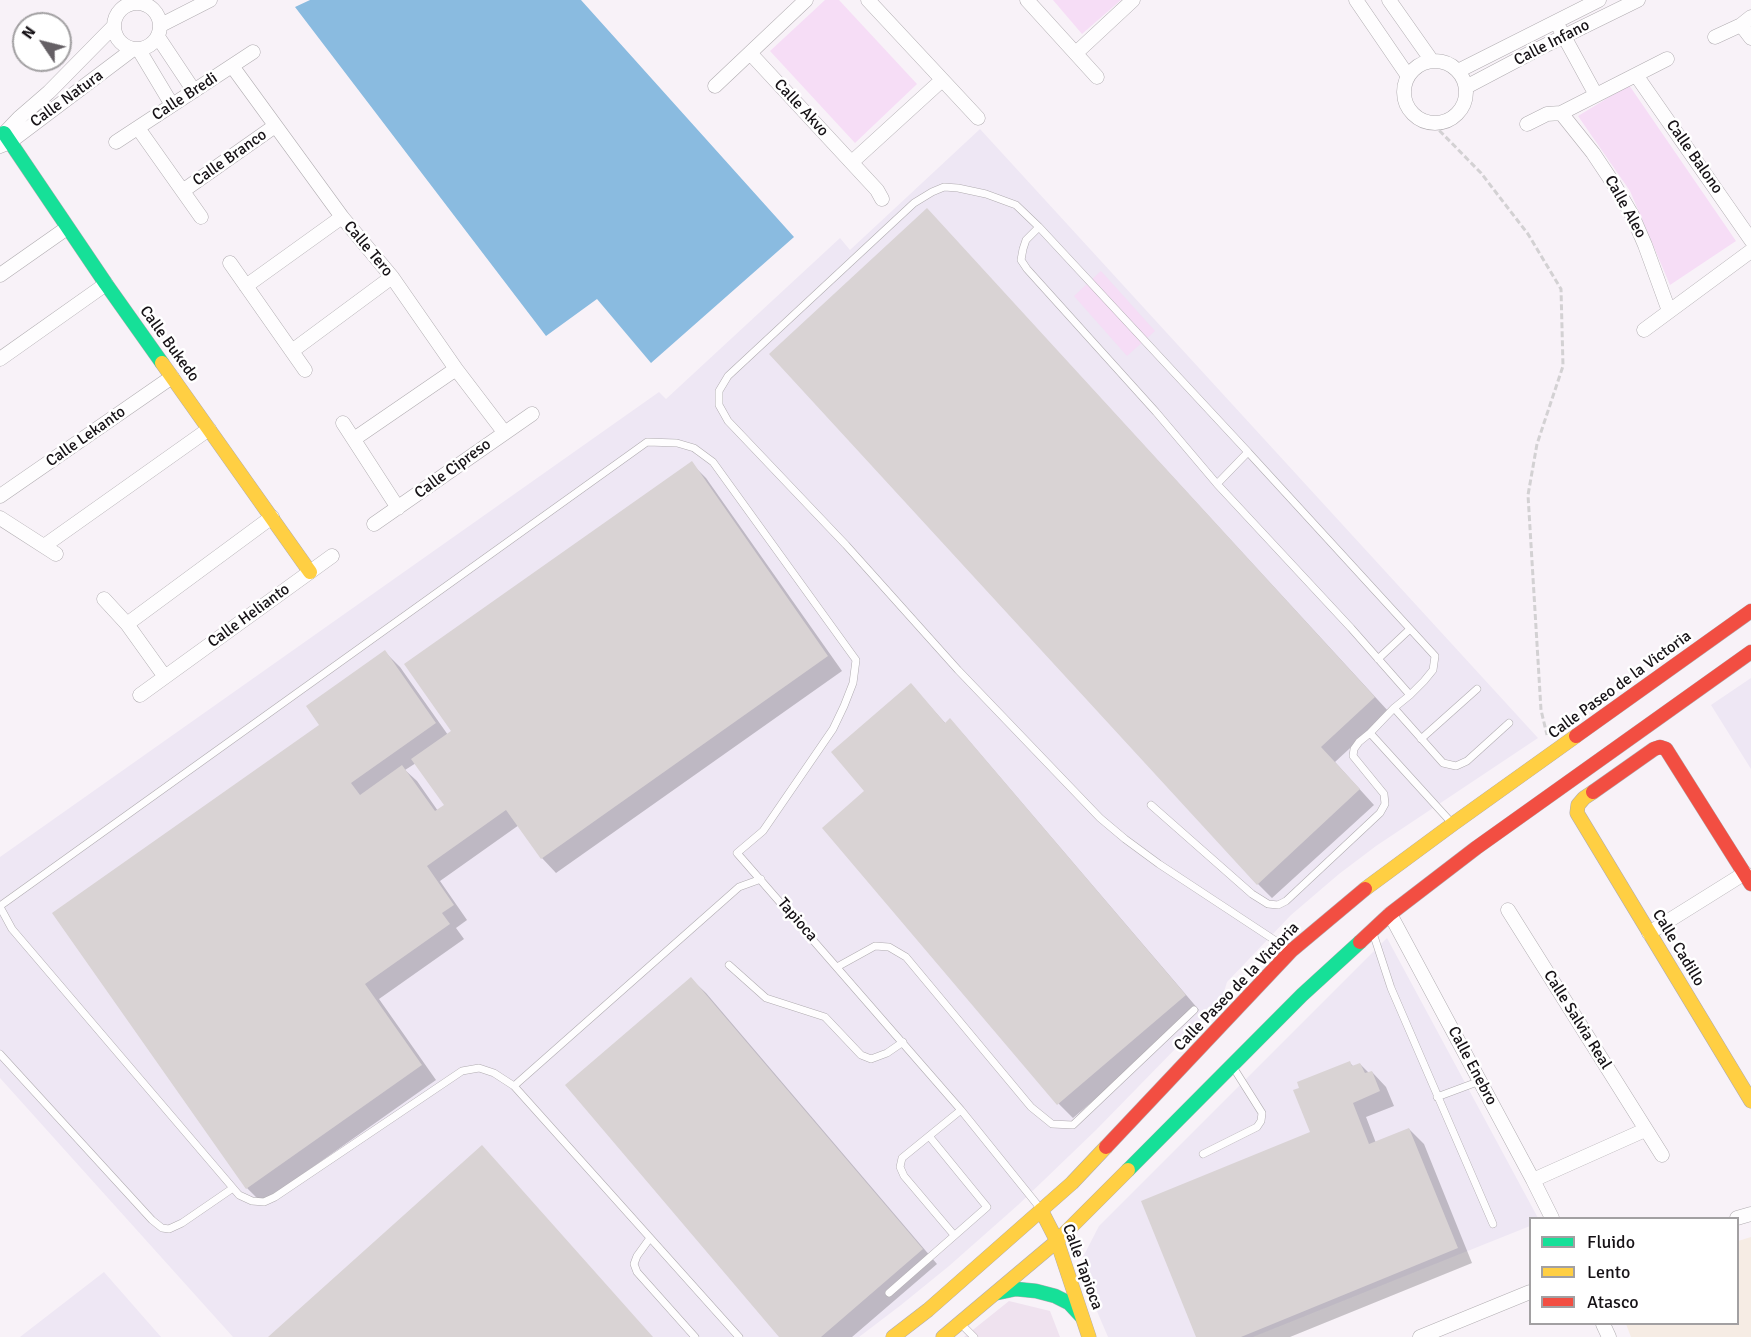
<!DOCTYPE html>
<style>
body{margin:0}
#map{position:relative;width:1751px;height:1337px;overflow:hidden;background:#f8f2f8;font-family:Signika,sans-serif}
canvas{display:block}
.legend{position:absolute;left:1529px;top:1217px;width:210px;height:108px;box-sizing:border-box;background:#fff;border:2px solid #a2a0a2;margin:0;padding:8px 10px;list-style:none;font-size:18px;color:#161216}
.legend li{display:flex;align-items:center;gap:12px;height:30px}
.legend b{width:30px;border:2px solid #a2a0a2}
.north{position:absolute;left:12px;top:12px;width:60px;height:60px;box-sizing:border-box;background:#fff;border:2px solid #a2a0a2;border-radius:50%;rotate:305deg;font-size:16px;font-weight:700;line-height:24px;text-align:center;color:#161216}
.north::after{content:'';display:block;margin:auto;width:21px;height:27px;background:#656065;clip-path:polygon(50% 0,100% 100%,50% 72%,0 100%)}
</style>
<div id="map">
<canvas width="1751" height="1337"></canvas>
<ul class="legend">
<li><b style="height:8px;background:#16e098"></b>Fluido</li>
<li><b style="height:8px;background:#ffcf43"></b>Lento</li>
<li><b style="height:8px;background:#f24e42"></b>Atasco</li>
</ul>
<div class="north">N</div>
</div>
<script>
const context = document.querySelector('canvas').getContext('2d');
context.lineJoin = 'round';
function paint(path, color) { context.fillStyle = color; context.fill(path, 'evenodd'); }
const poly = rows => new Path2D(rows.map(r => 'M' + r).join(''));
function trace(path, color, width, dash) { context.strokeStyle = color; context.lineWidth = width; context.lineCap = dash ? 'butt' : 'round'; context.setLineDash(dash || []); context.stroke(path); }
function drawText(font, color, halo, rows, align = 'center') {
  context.font = font + ' Signika,sans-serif'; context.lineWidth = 5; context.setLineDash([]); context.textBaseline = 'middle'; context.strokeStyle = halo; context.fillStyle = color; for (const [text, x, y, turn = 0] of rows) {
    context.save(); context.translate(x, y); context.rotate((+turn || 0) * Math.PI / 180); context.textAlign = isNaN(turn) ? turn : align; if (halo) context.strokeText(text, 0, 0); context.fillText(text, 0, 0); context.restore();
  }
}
const built = poly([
 [1009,1301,1050,1311,1060,1337,964,1337]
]);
const industrial = poly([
 [980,129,1538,738,1376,846,1339,874,1291,915,1227,982,1221,1002,1096,1130,1018,1205,949,1266,901,1305,859,1337,233,1337,0,1078,0,857,659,392,666,399,840,238,850,250],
 [1751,678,1751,769,1711,705],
 [1387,938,1538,1218,1530,1218,1530,1226,1253,1337,1108,1337,1084,1281,1083,1257,1099,1226],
 [104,1272,161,1337,20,1337]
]);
const education = poly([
 [1751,1237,1751,1337,1631,1337,1626,1324,1738,1324,1738,1241]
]);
const green = poly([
 [825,0,839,0,917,84,855,143,770,51],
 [1053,0,1121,0,1082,34],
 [1629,85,1736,241,1670,285,1630,191,1578,116],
 [1101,271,1155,331,1127,356,1074,296]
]);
const water = poly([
 [310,0,581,0,794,237,651,363,597,299,546,336,295,7]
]);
const shadow = poly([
 [941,225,1389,712,1335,762,1374,805,1272,898,1258,884],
 [691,463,706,478,842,671,556,873,542,858,519,825,440,881,467,920,456,928,464,939,379,999,436,1080,262,1203,247,1188,54,914,321,725,385,652,400,667,448,735],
 [416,763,446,806,438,811,417,781,405,770],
 [911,685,946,724,950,720,964,735,1199,1010,1073,1118,1059,1104,867,792],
 [691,979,706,993,937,1264,852,1337,781,1337],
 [1349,1062,1354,1067,1360,1064,1369,1073,1372,1072,1386,1087,1394,1106,1366,1117,1376,1143,1409,1129,1424,1144,1472,1263,1290,1337,1198,1337,1312,1133]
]);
const building = poly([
 [927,208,1375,697,1321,747,1360,789,1257,885,769,354],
 [692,461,828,656,541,859,506,810,427,866,454,905,442,913,450,924,365,984,422,1065,246,1189,52,913,319,725,306,706,385,650,436,723,351,783,360,795,402,765,435,811,444,805,411,759,451,731,404,664],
 [911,683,945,723,950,718,1186,995,1057,1105,822,828,864,791,831,752],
 [691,977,923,1249,821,1337,779,1337,565,1085],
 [1350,1061,1352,1066,1360,1063,1365,1073,1372,1071,1380,1091,1353,1103,1369,1144,1409,1128,1458,1248,1241,1337,1196,1337,1141,1201,1310,1132,1293,1090,1299,1088,1297,1082],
 [482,1145,653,1337,268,1337]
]);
const path = poly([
 [1433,124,1481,173,1528,234,1561,289,1563,366,1537,444,1528,495,1541,710,1547,735]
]);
const lane = poly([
 [1039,227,1248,452],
 [1217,484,1156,412,1027,269,1021,260,1023,249,1026,240,1039,227,1016,205,986,194,958,188,944,187,932,192,914,203,728,376,719,391,719,405,728,421,846,545,958,670,1100,818,1125,839,1159,864,1288,949],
 [1378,659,1410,629],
 [1410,695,1351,628,1217,484,1248,452,1435,656,1433,670,1424,681,1410,695,1394,708,1370,733,1450,821],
 [1394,708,1443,763,1456,766,1467,761,1509,723],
 [1421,739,1477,689],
 [1151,805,1252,894,1268,904,1278,905,1286,901,1380,813,1385,804,1384,794,1353,756,1354,749,1359,742,1370,733],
 [0,906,647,442,677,443,694,448,713,462,856,660,853,683,844,706,833,729,763,831,737,853,961,1110,1040,1208],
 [0,907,12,929,239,1195,252,1201,264,1202,275,1197,462,1071,479,1068,494,1073,514,1086,739,1337],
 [1374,936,1391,988,1493,1224],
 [729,965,766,998,825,1017,861,1055,871,1059,887,1053,903,1042],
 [837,967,875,946,889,947,906,957,1031,1107,1052,1124,1073,1125,1194,1010],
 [0,1054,152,1220,162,1228,169,1229,182,1223,233,1188],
 [514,1086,739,887,761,879],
 [1437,1097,1480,1081],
 [1203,1154,1257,1127,1261,1121,1262,1113,1233,1067],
 [954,1235,904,1176,900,1167,902,1158,961,1110],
 [650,1238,637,1256,634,1264,637,1272,695,1337],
 [889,1293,987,1207,929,1136],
 [962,1325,974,1337]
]);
const street = poly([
 [868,0,978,118],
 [1027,0,1097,77],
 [1356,0,1408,76],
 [1389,0,1432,61],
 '114 26a23 23 0 1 1 46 0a23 23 0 1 1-46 0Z',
 [161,25,210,0],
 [1741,25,1751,38],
 [1560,29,1596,95],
 [158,37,194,91],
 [1715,37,1741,25,1751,17],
 [139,50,172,105],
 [750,53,877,190,882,199],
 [1076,53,1133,0],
 '1404 92a31 31 0 1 1 62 0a31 31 0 1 1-62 0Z',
 [232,66,342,217,392,277,456,369,504,432],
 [1458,71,1599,0],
 [1636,75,1751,240],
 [715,86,806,0],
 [1466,87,1538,49,1638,0],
 [1561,113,1593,153,1615,186,1632,215,1645,245,1669,311],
 [1527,124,1547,114,1561,113,1667,59],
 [138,128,201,217],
 [0,138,19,118,49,92,114,26],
 [116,142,253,52],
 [0,146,10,142,132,50],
 [852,162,942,80],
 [184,190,275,126],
 [230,263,305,370],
 [0,275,67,228],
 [246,286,342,217],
 [1644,330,1751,251],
 [292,351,392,277],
 [0,359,106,284],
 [343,423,398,508],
 [354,439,456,369],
 [0,496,172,377],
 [0,518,56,554],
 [374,524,532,414],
 [44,546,209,429],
 [104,599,127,624,165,677],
 [127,624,272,517],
 [140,695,332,556],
 [1508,910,1662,1155],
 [1390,914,1533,1180,1552,1218],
 [1649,933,1745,873],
 [1533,1180,1645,1130],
 [1737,1218,1751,1214],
 [1603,1324,1609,1337],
 [1420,1337,1530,1292]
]);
const fast = poly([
 [4,133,106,284,162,363],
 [1128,1170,1302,995,1360,942],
 [997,1293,1016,1289,1036,1291,1055,1296,1069,1303,1082,1317]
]);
const slow = poly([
 [162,363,310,572],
 [1593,792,1584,798,1578,805,1577,813,1751,1101],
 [1365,889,1453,824,1576,736],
 [1041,1210,1057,1241,1089,1337],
 [893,1337,928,1310,1072,1183,1106,1147],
 [943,1337,1057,1241,1128,1170]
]);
const jam = poly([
 [1576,736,1751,611],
 [1593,792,1654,749,1660,747,1666,749,1751,884],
 [1360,942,1390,914,1476,848,1751,652],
 [1106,1147,1291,951,1365,889]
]);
const streetNames = [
 ["Calle Infano",1552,43,-27],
 ["Calle Bredi",185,97,-33],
 ["Calle Natura",67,99,-36],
 ["Calle Akvo",801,108,47],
 ["Calle Balono",1694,157,55],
 ["Calle Branco",230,158,-35],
 ["Calle Aleo",1625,207,61],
 ["Calle Tero",368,249,50],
 ["Calle Bukedo",169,344,54],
 ["Calle Lekanto",86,437,-35],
 ["Calle Cipreso",453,469,-36],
 ["Calle Helianto",249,616,-36],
 ["Calle Paseo de la Victoria",1620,685,-36],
 ["Tapioca",797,920,49],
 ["Calle Cadillo",1678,948,59],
 ["Calle Paseo de la Victoria",1237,987,-46],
 ["Calle Salvia Real",1577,1020,58],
 ["Calle Enebro",1472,1066,62],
 ["Calle Tapioca",1082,1267,70]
];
paint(built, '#efe2ef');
paint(industrial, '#eee7f4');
paint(education, '#f6ece4');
paint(green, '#f6ddf6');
paint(water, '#8abbe0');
paint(shadow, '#0003');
paint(building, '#d9d3d4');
trace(lane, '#b0acb0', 8);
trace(street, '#b0acb0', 15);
trace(fast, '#b0acb0', 15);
trace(slow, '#b0acb0', 15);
trace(jam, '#b0acb0', 15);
trace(path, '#d3d1d3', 3, [6, 3]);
trace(lane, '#fefdfe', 7);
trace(street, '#fefdfe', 14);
trace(fast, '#16e098', 14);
trace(slow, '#ffcf43', 14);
trace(jam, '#f24e42', 14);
drawText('16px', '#161216', '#fff', streetNames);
</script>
